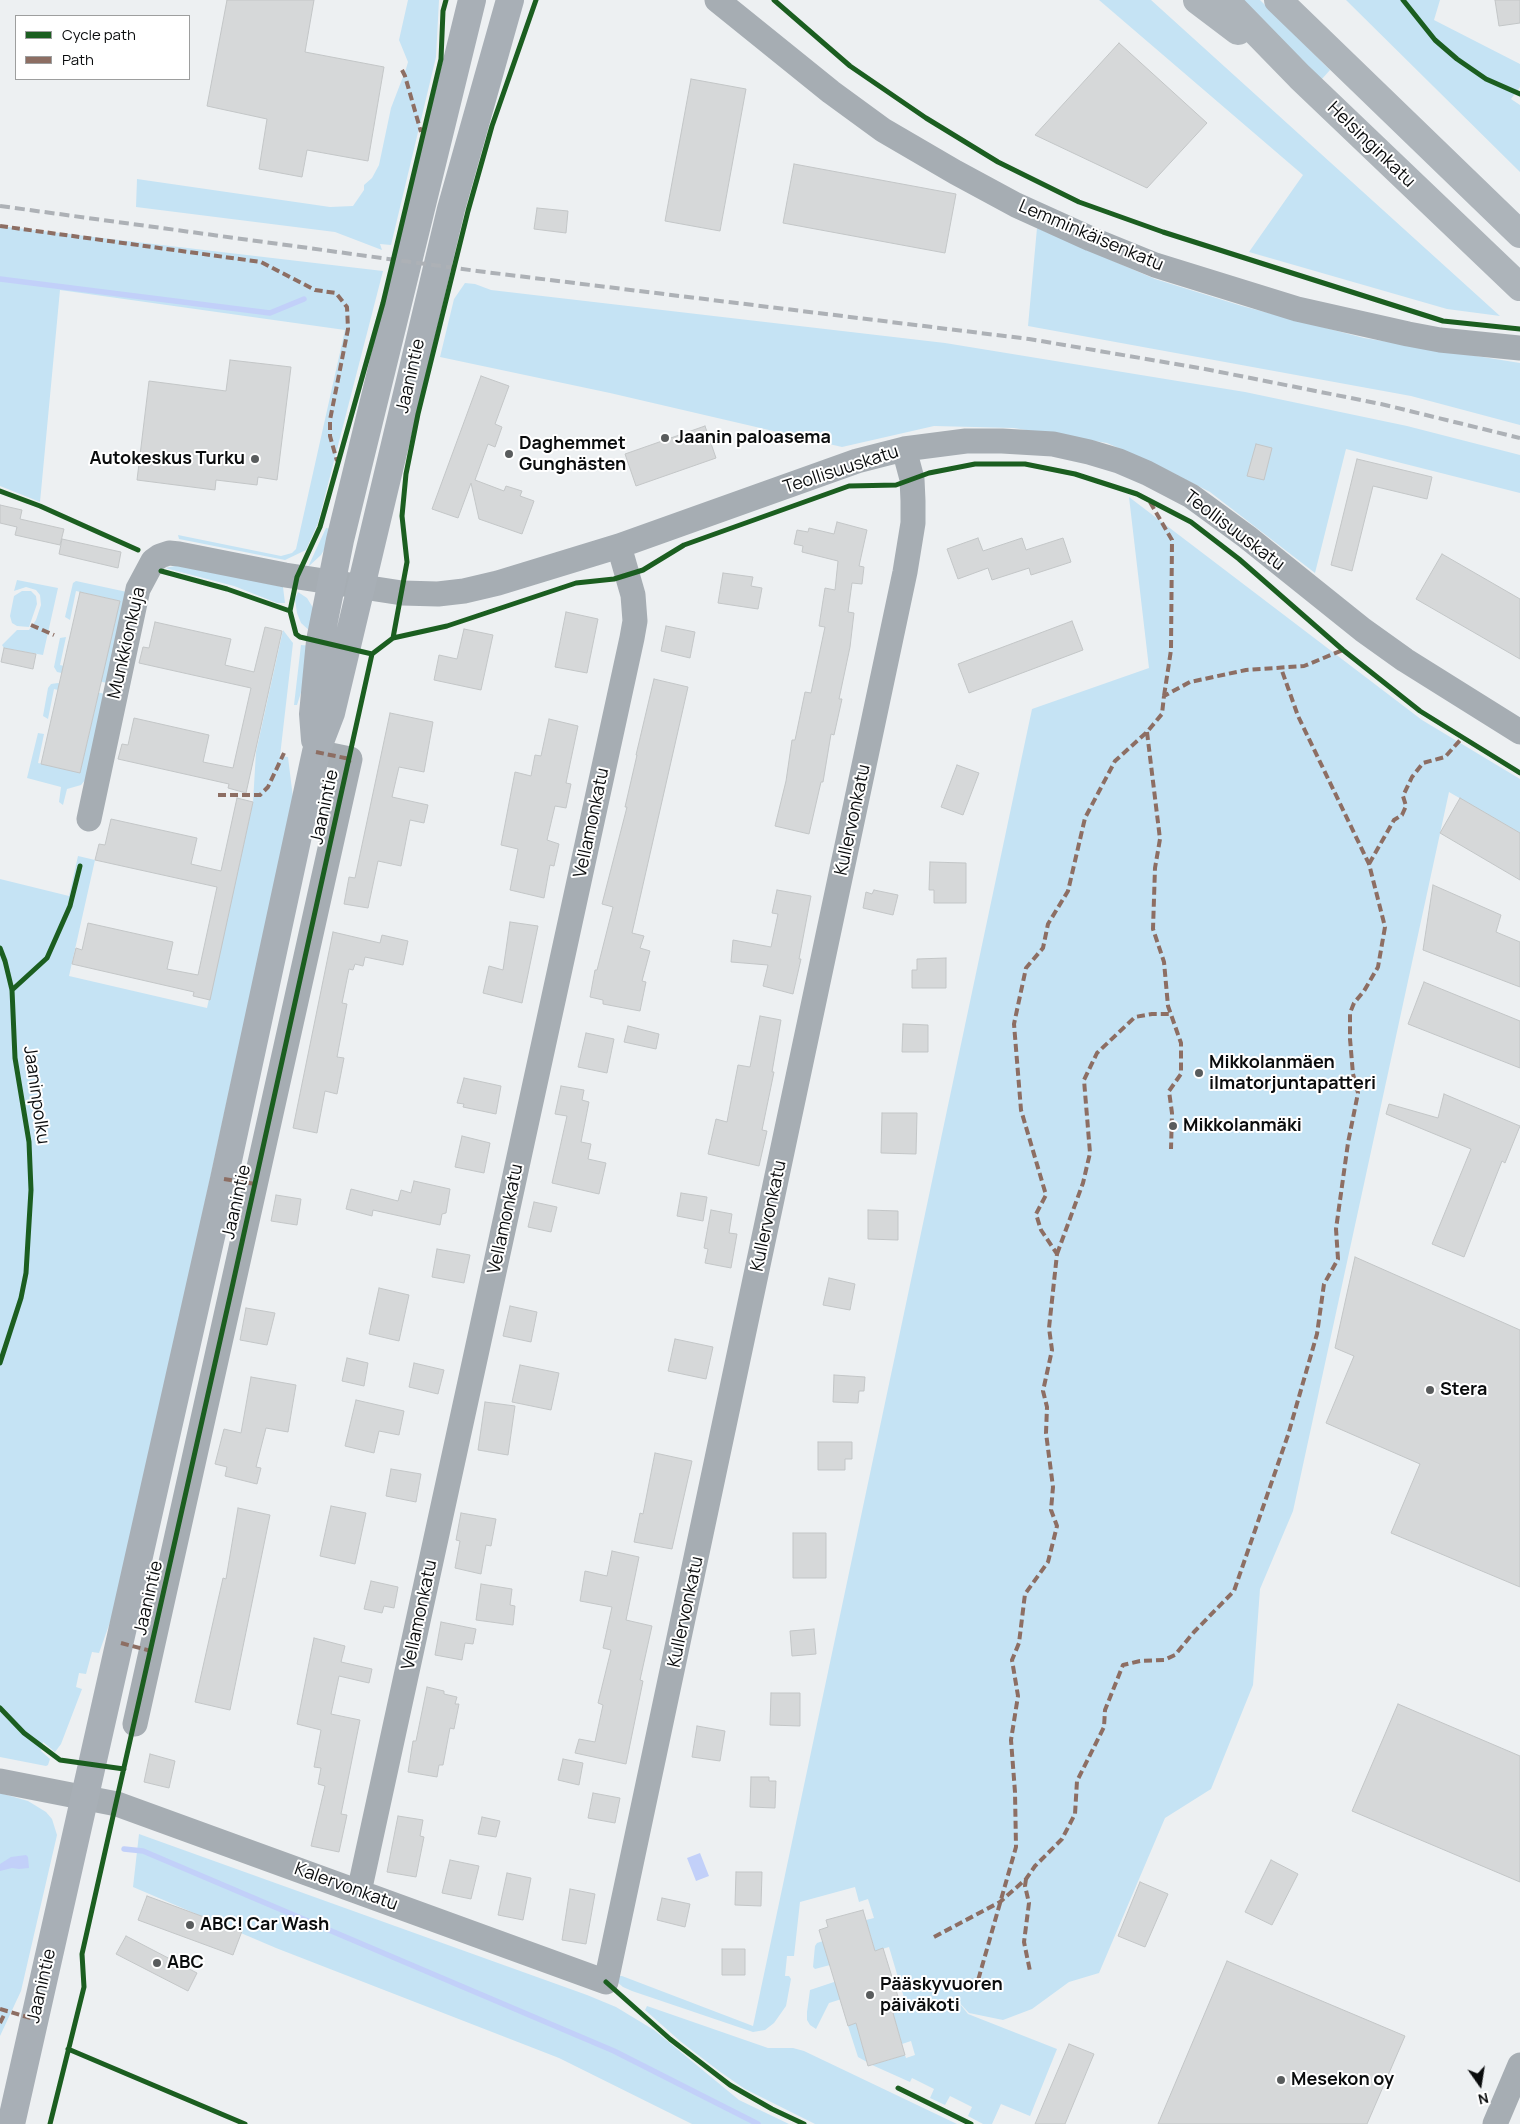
<!DOCTYPE html>
<meta charset="utf-8">
<style>
body{margin:0}
#map{position:relative;width:1520px;height:2124px;overflow:hidden;background:#edf0f2;font-family:Manrope,sans-serif}
canvas{display:block}
.legend{position:absolute;left:15px;top:15px;width:175px;height:65px;box-sizing:border-box;background:#fff;border:1px solid #9d9e9e;margin:0;padding:6px 9px;list-style:none;font-size:15px;color:#0a0c0d}
.legend li{display:flex;align-items:center;gap:10px;height:25px}
.legend b{width:25px;border:1px solid #9d9e9e}
.north{position:absolute;left:1455px;top:2059px;width:50px;height:50px;-webkit-text-stroke:4px #fff;paint-order:stroke;rotate:167deg;font-size:14px;font-weight:700;line-height:20px;text-align:center;color:#0a0c0d}
.north::after{content:'';display:block;margin:auto;width:18px;height:22px;background:#0a0c0d;clip-path:polygon(50% 0,100% 100%,50% 72%,0 100%)}
</style>
<div id="map">
<canvas width="1520" height="2124"></canvas>
<ul class="legend">
<li><b style="height:6px;background:#1b5e20"></b>Cycle path</li>
<li><b style="height:6px;background:#8d6e63"></b>Path</li>
</ul>
<div class="north">N</div>
</div>
<script>
const context = document.querySelector('canvas').getContext('2d');
context.lineJoin = 'round';
function paint(path, color) { context.fillStyle = color; context.fill(path, 'evenodd'); }
const poly = rows => new Path2D(rows.map(r => 'M' + r).join(''));
function trace(path, color, width, dash) { context.strokeStyle = color; context.lineWidth = width; context.lineCap = dash ? 'butt' : 'round'; context.setLineDash(dash || []); context.stroke(path); }
function drawText(font, color, halo, rows, align = 'center') {
  context.font = font + ' Manrope,sans-serif'; context.lineWidth = 4; context.setLineDash([]); context.textBaseline = 'middle'; context.strokeStyle = halo; context.fillStyle = color; for (const [text, x, y, turn = 0] of rows) {
    context.save(); context.translate(x, y); context.rotate((+turn || 0) * Math.PI / 180); context.textAlign = isNaN(turn) ? turn : align; if (halo) context.strokeText(text, 0, 0); context.fillText(text, 0, 0); context.restore();
  }
}
const green = poly([
 [408,0,439,0,436,57,391,245,380,244,382,250,335,232,136,207,137,179,330,207,353,206,364,190,364,185,372,178,379,165,391,108,406,69,408,62,399,40],
 [1099,0,1151,0,1500,316,1447,309,1249,252,1303,175],
 [1243,0,1260,0,1330,70,1321,80],
 [1346,0,1440,0,1434,20,1520,64,1520,87,1511,99,1520,105,1520,172],
 [0,226,383,271,318,523,306,550,285,560,179,539,178,535,281,556,292,553,296,549,345,330,60,290,40,502,0,486],
 [1037,228,1155,279,1242,306,1364,338,1520,363,1520,425,1411,396,1028,326],
 [465,283,475,284,491,290,945,343,1245,392,1407,426,1520,455,1520,493,1346,449,1315,573,1210,492,1157,465,1107,443,1014,428,934,426,842,447,610,393,440,357,454,299],
 [1129,497,1422,720,1520,779,1520,833,1449,792,1293,1511,1260,1589,1253,1685,1211,1789,1165,1818,1099,1973,1069,1982,1032,2009,1003,2020,969,2013,956,1999,968,2014,1057,2049,1030,2116,1001,2104,992,2124,983,2124,968,2116,972,2107,950,2096,945,2105,930,2098,934,2089,912,2078,910,2082,872,2065,905,2055,906,2058,915,2055,911,2041,902,2044,893,2013,907,2008,889,1947,875,1951,866,1920,874,1918,868,1899,859,1902,855,1887,800,1902,794,1956,787,1956,785,1976,789,1976,791,1979,786,2006,774,2023,765,2030,753,2032,632,1991,623,1987,617,1982,616,1976,622,1976,753,2026,1032,709,1149,668],
 [326,528,332,529,327,545,321,555,308,567],
 [180,565,283,587,285,603,277,603,234,586,165,568],
 [17,580,58,588,43,655,4,648,2,645,17,630,29,630,36,620,41,605,40,595,36,590,26,587,14,591],
 [76,581,127,592,107,683,57,672,54,667,60,638,66,637,60,665,102,675,120,601,76,591,70,620,65,617,73,583],
 [22,591,31,591,36,596,37,604,29,627,17,626,12,623,10,616,14,596],
 [298,592,307,598,315,611,311,632,301,623,297,613,295,599],
 [283,630,293,643,280,756,288,757,293,798,119,1597,99,1653,92,1652,86,1674,79,1673,76,1687,82,1689,61,1744,55,1752,43,1742,41,1751,50,1759,48,1765,46,1766,0,1757,0,879,69,896,78,856,95,860,69,976,207,1008,253,802,256,752],
 [301,645,313,646,312,658,297,705,294,705],
 [58,683,105,694,87,778,81,785,67,789,63,805,59,802,61,787,27,778,38,733,44,734,38,763,80,772,97,700,54,689,48,719,43,716,48,688,51,684],
 [0,1793,28,1801,46,1812,52,1819,57,1835,21,1991,0,2036],
 [139,1834,587,1995,616,2007,654,2030,739,2100,789,2124,692,2124,559,2058,276,1948,133,1887],
 [823,1941,830,1965,815,1969,813,1967,815,1946,817,1943],
 [843,1979,848,1997,829,2003,816,2029,810,2025,807,2020,807,2012,810,1990],
 [647,2006,768,2048,793,2048,804,2051,957,2124,815,2124,745,2089,719,2071,680,2041,645,2010],
 [856,2023,867,2062,858,2057,848,2026]
]);
const water = poly([
 [700,1853,709,1876,696,1881,687,1858],
 [26,1855,28,1857,29,1868,19,1869,12,1868,0,1871,0,1864,11,1857]
]);
const stream = poly([
 [0,279,270,313,304,299],
 [124,1849,143,1851,614,2051,758,2124]
]);
const building = poly([
 [227,0,314,0,305,52,384,67,368,161,307,150,302,177,259,169,267,119,207,106,227,0],
 [1495,0,1520,0,1520,23,1499,26,1495,0],
 [1119,43,1207,123,1147,188,1035,135,1119,43],
 [691,79,746,89,720,231,665,221,691,79],
 [794,164,956,194,945,253,783,223,794,164],
 [537,208,568,211,566,233,534,229,537,208],
 [230,360,291,367,277,480,258,477,257,485,216,480,215,490,137,480,149,381,226,391,230,360],
 [481,376,509,386,495,424,502,427,495,447,488,444,475,480,504,491,506,486,522,491,520,496,534,501,522,534,479,519,471,483,458,518,432,509,481,376],
 [705,426,716,458,636,486,625,454,705,426],
 [1256,444,1272,448,1264,480,1247,476,1256,444],
 [1357,459,1432,477,1427,499,1373,486,1352,571,1331,565,1357,459],
 [0,505,22,510,20,519,64,529,60,545,15,535,17,527,0,523,0,505],
 [837,522,867,530,859,566,864,567,862,584,852,583,848,612,854,613,850,647,839,699,842,699,834,735,831,734,823,782,821,782,809,834,775,826,786,781,792,740,795,740,805,692,811,693,825,627,819,626,825,588,835,590,838,561,802,552,803,546,794,544,797,530,808,532,809,528,834,534,837,522],
 [978,538,983,551,1022,538,1026,550,1063,538,1071,562,1031,575,1029,568,992,580,988,568,958,579,947,549,978,538],
 [62,539,121,552,118,568,59,554,62,539],
 [1442,554,1520,599,1520,659,1416,599,1442,554],
 [723,573,753,577,751,586,762,588,758,609,718,603,723,573],
 [80,592,120,601,80,773,41,764,80,592],
 [566,612,598,619,587,673,555,667,566,612],
 [1072,621,1083,650,969,693,958,664,1072,621],
 [155,622,231,639,225,665,254,672,265,627,282,631,246,793,228,788,229,784,118,759,122,744,128,745,134,718,209,735,203,762,233,768,251,688,139,663,143,647,149,648,155,622],
 [666,626,695,632,690,658,661,651,666,626],
 [464,629,493,635,481,690,434,680,439,655,457,659,464,629],
 [4,648,36,654,33,669,1,662,4,648],
 [654,679,688,687,632,933,644,936,640,948,650,951,642,981,646,982,640,1011,603,1004,603,1000,590,997,595,970,597,970,613,907,602,904,627,807,625,807,637,755,636,755,654,679],
 [390,713,433,722,424,772,399,767,392,797,428,805,424,823,410,820,401,866,378,861,368,908,344,904,349,877,355,878,390,713],
 [549,719,578,726,566,783,571,784,566,808,555,806,547,840,559,844,554,866,550,865,544,898,510,890,518,849,501,845,515,772,531,776,535,755,541,756,549,719],
 [957,765,979,773,963,815,941,807,957,765],
 [237,798,253,802,210,1000,193,996,194,992,72,964,76,948,82,950,88,923,173,942,167,969,198,975,217,887,95,860,99,844,105,845,111,819,197,838,191,864,221,871,237,798],
 [1460,798,1520,833,1520,880,1440,833,1460,798],
 [930,862,966,863,966,903,934,903,934,890,929,890,930,862],
 [1433,885,1501,915,1496,932,1520,942,1520,987,1423,950,1433,885],
 [777,890,811,896,799,959,801,959,793,994,763,986,768,965,731,962,733,940,771,947,778,914,772,913,777,890],
 [874,890,898,895,893,915,863,908,866,892,872,894,874,890],
 [510,922,538,926,522,1003,483,993,489,966,503,970,510,922],
 [333,932,380,943,382,935,408,941,403,965,365,957,363,966,355,964,353,970,349,969,342,1003,347,1004,337,1057,344,1058,337,1094,325,1091,317,1133,293,1128,333,932],
 [946,958,946,988,912,988,912,970,917,970,917,959,946,958],
 [1424,982,1520,1021,1520,1068,1408,1024,1424,982],
 [760,1016,781,1020,772,1072,774,1072,762,1130,767,1131,759,1166,708,1154,716,1119,727,1122,738,1065,750,1067,760,1016],
 [903,1024,928,1025,928,1052,902,1052,903,1024],
 [628,1026,659,1034,656,1049,624,1042,628,1026],
 [586,1033,614,1039,607,1073,578,1067,586,1033],
 [464,1078,501,1086,496,1114,463,1107,464,1104,457,1103,464,1078],
 [561,1086,584,1090,582,1100,589,1102,581,1142,591,1144,588,1159,606,1163,599,1194,552,1183,567,1116,555,1114,561,1086],
 [1444,1094,1520,1126,1505,1163,1502,1161,1464,1257,1432,1244,1471,1149,1386,1114,1389,1104,1438,1118,1444,1094],
 [882,1113,917,1113,916,1154,881,1153,882,1113],
 [462,1136,490,1143,484,1173,455,1167,462,1136],
 [414,1181,450,1189,446,1213,442,1214,440,1225,373,1210,372,1216,346,1209,351,1189,398,1201,401,1190,411,1193,414,1181],
 [681,1193,707,1197,703,1221,677,1216,681,1193],
 [276,1195,301,1199,297,1225,271,1221,276,1195],
 [534,1202,557,1207,551,1232,528,1227,534,1202],
 [711,1210,732,1214,729,1233,737,1234,731,1268,705,1263,708,1249,704,1248,711,1210],
 [868,1210,898,1211,898,1240,868,1239,868,1210],
 [437,1249,470,1255,464,1283,432,1277,437,1249],
 [1355,1257,1520,1330,1520,1587,1391,1533,1420,1464,1326,1423,1354,1356,1335,1348,1355,1257],
 [829,1278,855,1284,850,1310,823,1305,829,1278],
 [379,1288,409,1295,399,1341,369,1334,379,1288],
 [510,1306,537,1312,531,1342,503,1336,510,1306],
 [246,1308,275,1313,267,1345,240,1340,246,1308],
 [675,1339,713,1347,706,1379,668,1371,675,1339],
 [347,1358,368,1363,364,1386,342,1381,347,1358],
 [414,1363,444,1370,438,1394,409,1387,414,1363],
 [520,1365,559,1373,551,1410,512,1402,520,1365],
 [834,1375,865,1377,864,1391,859,1391,858,1403,833,1402,834,1375],
 [251,1377,296,1385,288,1432,266,1428,256,1467,261,1468,257,1484,225,1476,227,1467,215,1464,224,1429,241,1433,251,1377],
 [356,1400,404,1411,399,1435,379,1431,374,1453,345,1446,356,1400],
 [485,1402,515,1406,508,1455,478,1450,485,1402],
 [818,1442,852,1442,852,1459,845,1459,845,1470,818,1470,818,1442],
 [655,1453,692,1461,672,1549,634,1542,640,1513,643,1514,655,1453],
 [391,1469,421,1474,416,1502,386,1496,391,1469],
 [331,1506,366,1513,355,1564,320,1556,331,1506],
 [238,1508,270,1515,230,1710,195,1702,223,1578,226,1579,238,1508],
 [461,1513,496,1519,491,1546,486,1545,481,1574,455,1568,460,1541,456,1540,461,1513],
 [793,1533,826,1533,826,1578,793,1578,793,1533],
 [612,1551,639,1557,626,1620,652,1626,640,1680,643,1681,626,1764,575,1753,579,1739,595,1742,603,1705,598,1703,611,1650,603,1648,612,1607,580,1601,585,1571,607,1576,612,1551],
 [371,1581,398,1587,394,1608,384,1606,382,1613,364,1609,371,1581],
 [481,1584,512,1589,510,1605,515,1606,513,1625,476,1620,481,1584],
 [441,1622,476,1629,473,1644,465,1643,462,1660,435,1655,441,1622],
 [814,1629,816,1654,792,1656,790,1631,814,1629],
 [314,1638,345,1646,341,1662,372,1669,369,1683,339,1676,331,1714,360,1720,341,1814,347,1815,339,1852,311,1846,325,1786,318,1784,321,1768,314,1767,321,1730,297,1724,314,1638],
 [427,1687,444,1691,444,1694,457,1697,455,1704,459,1704,454,1729,450,1728,443,1765,439,1765,437,1777,408,1772,413,1741,416,1741,427,1687],
 [771,1693,800,1693,800,1726,770,1725,771,1693],
 [1398,1704,1520,1756,1520,1882,1352,1811,1398,1704],
 [697,1726,725,1731,720,1761,692,1757,697,1726],
 [150,1754,175,1761,169,1788,144,1782,150,1754],
 [563,1759,583,1763,579,1785,558,1780,563,1759],
 [751,1777,769,1777,769,1781,776,1781,775,1808,750,1807,751,1777],
 [593,1793,620,1798,615,1823,588,1818,593,1793],
 [398,1816,423,1820,420,1836,424,1837,416,1877,387,1872,398,1816],
 [482,1817,500,1821,496,1837,478,1834,482,1817],
 [450,1860,479,1866,471,1899,442,1893,450,1860],
 [1271,1860,1298,1874,1272,1925,1245,1912,1271,1860],
 [736,1872,762,1872,761,1906,735,1905,736,1872],
 [507,1873,531,1878,523,1920,498,1915,507,1873],
 [1140,1882,1168,1894,1145,1947,1118,1936,1140,1882],
 [570,1889,595,1894,586,1944,562,1940,570,1889],
 [147,1896,242,1931,233,1955,138,1920,147,1896],
 [662,1898,690,1904,685,1927,657,1920,662,1898],
 [863,1910,875,1951,883,1948,896,1990,902,2010,893,2013,905,2055,868,2066,856,2023,848,2026,819,1930,828,1927,826,1920,863,1910],
 [126,1936,197,1973,188,1991,116,1954,126,1936],
 [722,1949,745,1949,745,1975,722,1975,722,1949],
 [1227,1961,1405,2036,1367,2124,1158,2124,1227,1961],
 [1069,2044,1094,2054,1065,2124,1035,2124,1069,2044]
]);
const minor = poly([
 [717,0,831,92,883,130,955,172,1016,205,1091,239,1155,265,1297,309,1408,334,1440,340,1520,348],
 [89,819,138,589,153,561,160,556,169,553,179,554,285,575,402,593,438,594,464,591,498,583,619,546,857,461,904,449,966,441,1002,441,1053,444,1089,452,1119,461,1147,473,1191,496,1247,537,1363,630,1405,660,1520,732],
 [135,1724,350,759,316,752],
 [0,1781,117,1804,606,1982,905,572,913,523,913,501,912,479,904,449],
 [359,1892,632,638,635,621,633,595,619,546],
 [1495,2124,1520,2065]
]);
const major = poly([
 [315,740,313,714,320,641,340,540,472,0],
 [11,2124,224,1179,316,752,331,713,451,209,510,0]
]);
const highway = poly([
 [1197,0,1238,31],
 [1225,0,1300,77,1520,287],
 [1278,0,1520,234]
]);
const rail = poly([
 [0,206,477,271,1029,339,1205,369,1381,404,1520,438]
]);
const quiet = poly([
 [402,70,405,76,421,132],
 [0,226,261,262,315,290,336,293,347,307,348,329,330,420,330,436,337,461],
 [1150,502,1172,540,1171,650,1164,696],
 [31,625,54,635],
 [1147,732,1160,839,1155,868,1153,929,1164,962,1168,1006,1181,1043,1181,1074,1169,1091,1172,1113,1171,1149],
 [316,752,350,759,349,762],
 [218,795,260,795,268,787,284,753],
 [1369,864,1394,820,1402,815,1406,806,1403,796,1412,777,1423,763,1445,757,1462,738],
 [224,1179,255,1184],
 [1057,1254,1083,1183,1090,1153,1084,1080,1097,1053,1135,1017,1152,1014,1172,1014],
 [121,1643,151,1651],
 [1026,1879,1025,1886,1029,1903,1024,1942,1030,1971],
 [934,1937,1000,1902,1026,1879,1035,1866,1062,1839,1075,1814,1077,1781,1104,1727,1105,1710,1123,1665,1140,1661,1164,1660,1175,1655,1194,1632,1234,1591,1288,1435,1317,1334,1324,1284,1338,1259,1336,1229,1348,1143,1358,1093,1353,1074,1350,1039,1350,1013,1354,1003,1364,991,1378,967,1385,927,1369,864,1298,716,1281,668],
 [975,1991,1016,1847,1015,1792,1011,1740,1018,1696,1012,1660,1019,1643,1025,1594,1048,1562,1057,1526,1051,1510,1053,1487,1046,1433,1047,1407,1043,1391,1052,1350,1049,1328,1057,1254,1041,1230,1036,1214,1046,1195,1021,1110,1014,1024,1026,968,1043,948,1048,924,1068,891,1085,818,1115,761,1147,732,1162,714,1164,696,1190,682,1246,670,1304,666,1343,650],
 [0,2009,34,2019],
 [0,2023,6,2011]
]);
const cycleway = poly([
 [774,0,850,66,926,118,998,162,1079,202,1163,232,1443,321,1520,329],
 [1403,0,1435,40,1457,59,1486,79,1520,94],
 [0,491,40,506,138,550],
 [161,571,227,589,290,611,296,634,300,637,372,654],
 [290,611,297,577,320,527,383,303,441,59,443,11,446,0],
 [393,638,407,562,402,516,406,474,418,414,468,211,492,126,536,0],
 [0,948,5,961,12,990,15,1058,29,1142,31,1190,26,1273,21,1298,0,1363],
 [12,990,47,958,70,906,80,866],
 [0,1708,24,1733,60,1760,124,1769],
 [606,1982,670,2039,730,2085,772,2109,804,2124],
 [68,2049,245,2124],
 [898,2088,971,2124],
 [50,2124,84,1987,82,1954,231,1292,372,654,393,638,447,626,576,583,614,579,643,570,684,545,849,486,896,485,929,473,975,464,1025,464,1075,474,1137,494,1191,522,1239,559,1343,650,1420,711,1520,773]
]);
const markers = [
 [665,438,5,"#595c5d"],
 [509,454,5,"#595c5d"],
 [255,459,5,"#595c5d"],
 [1199,1073,5,"#595c5d"],
 [1173,1126,5,"#595c5d"],
 [1430,1390,5,"#595c5d"],
 [190,1925,5,"#595c5d"],
 [157,1963,5,"#595c5d"],
 [870,1995,5,"#595c5d"],
 [1281,2080,5,"#595c5d"]
];
const streetNames = [
 ["Helsinginkatu",1371,145,44],
 ["Lemminkäisenkatu",1091,236,23],
 ["Jaanintie",411,376,-77],
 ["Teollisuuskatu",841,470,-18],
 ["Teollisuuskatu",1234,531,37],
 ["Munkkionkuja",127,643,-77],
 ["Jaanintie",325,807,-78],
 ["Kullervonkatu",853,820,-78],
 ["Vellamonkatu",592,823,-78],
 ["Jaaninpolku",36,1095,82],
 ["Jaanintie",237,1202,-77],
 ["Kullervonkatu",769,1216,-78],
 ["Vellamonkatu",506,1219,-78],
 ["Jaanintie",149,1598,-77],
 ["Kullervonkatu",686,1612,-78],
 ["Vellamonkatu",420,1615,-78],
 ["Kalervonkatu",346,1887,20],
 ["Jaanintie",42,1986,-77]
];
const poiNames = [
 ["Jaanin paloasema",675,438],
 ["Daghemmet",519,444],
 ["Gunghästen",519,465],
 ["Autokeskus Turku",245,459,"right"],
 ["Mikkolanmäen",1209,1063],
 ["ilmatorjuntapatteri",1209,1084],
 ["Mikkolanmäki",1183,1126],
 ["Stera",1440,1390],
 ["ABC! Car Wash",200,1925],
 ["ABC",167,1963],
 ["Pääskyvuoren",880,1985],
 ["päiväkoti",880,2006],
 ["Mesekon oy",1291,2080]
];
paint(green, '#c5e3f4');
paint(water, '#c2d0f9');
trace(stream, '#c2d0f9', 5.5);
paint(building, '#d6d8d9');
trace(building, '#c3c6c7', 1);
trace(minor, '#a6adb3', 25);
trace(major, '#a8afb6', 28);
trace(highway, '#adb4ba', 28);
trace(rail, '#adb1b6', 4, [10, 5]);
trace(quiet, '#8d6e63', 4, [8, 4]);
trace(cycleway, '#1b5e20', 5);
for (const [x, y, r, color] of markers) { const dot = new Path2D(); dot.arc(x, y, r, 0, 2 * Math.PI); context.fillStyle = color; context.fill(dot); trace(dot, '#fff', 2); }
drawText('18px', '#0a0c0d', '#fff', streetNames);
drawText('bold 18px', '#0a0c0d', '#fff', poiNames, 'left');
</script>
